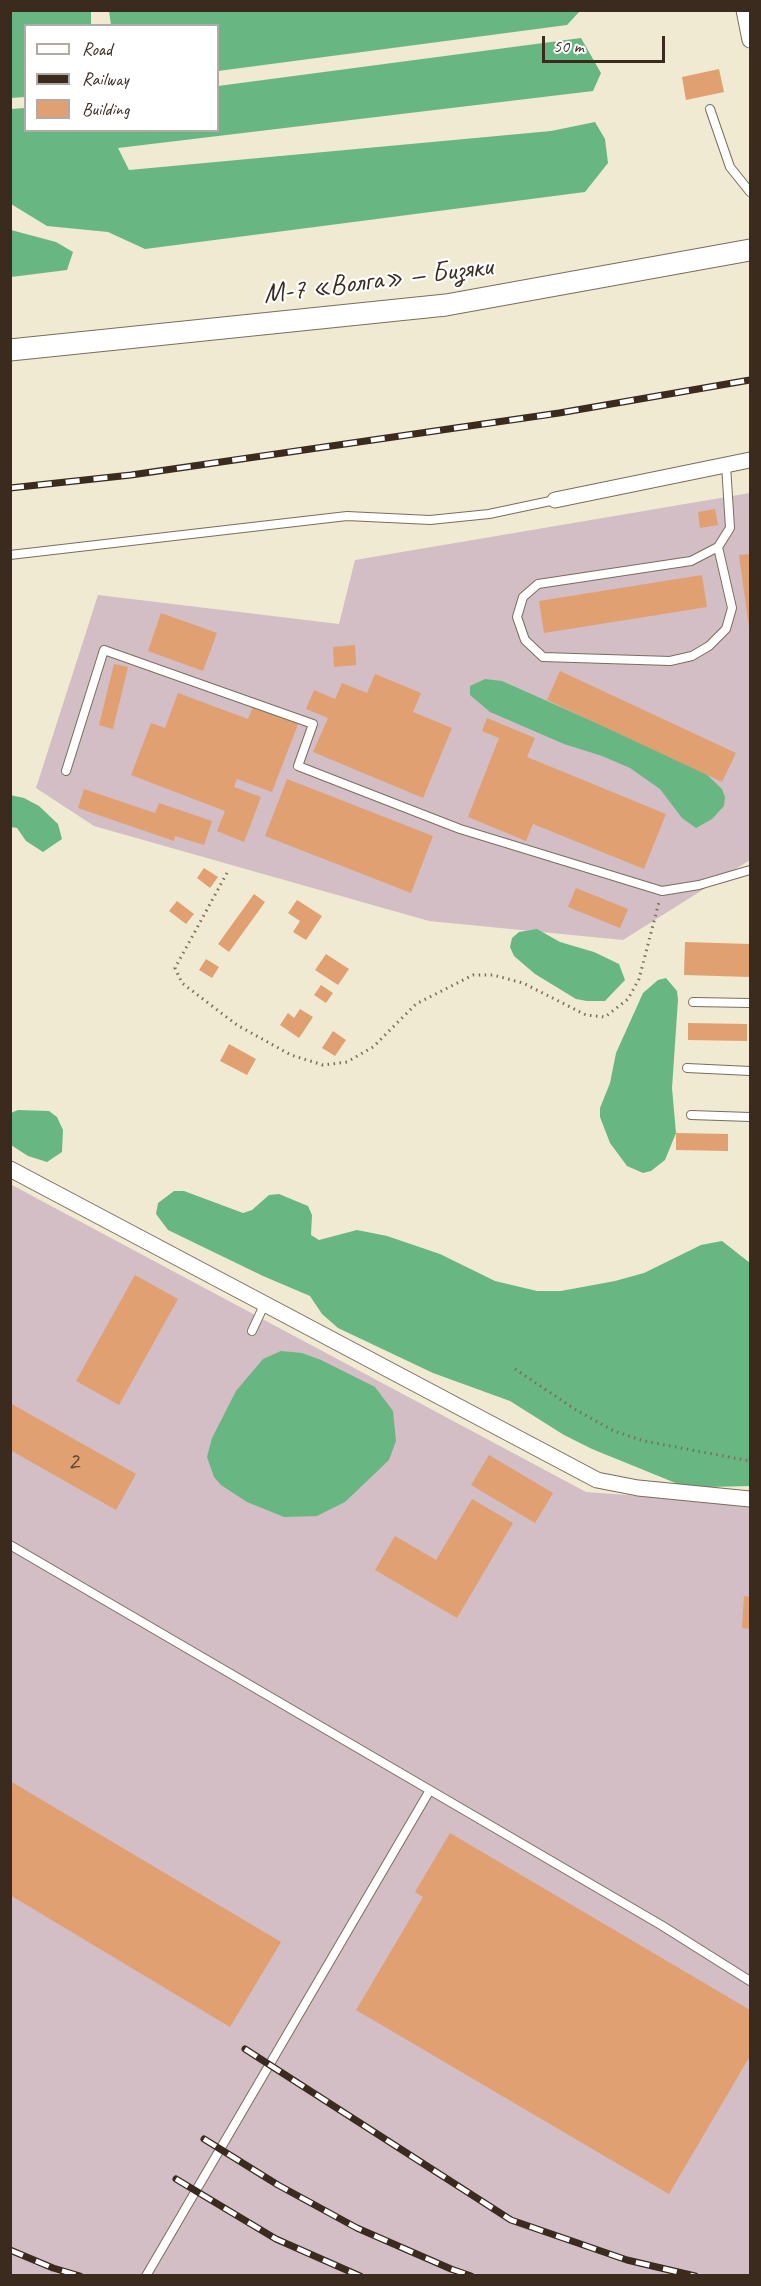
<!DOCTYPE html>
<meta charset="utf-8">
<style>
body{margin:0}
#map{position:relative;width:761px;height:2286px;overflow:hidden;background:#f0ead2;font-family:Caveat,sans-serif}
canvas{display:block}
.frame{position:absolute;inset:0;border:12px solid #3b2a1e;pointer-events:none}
.legend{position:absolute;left:24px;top:24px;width:195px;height:108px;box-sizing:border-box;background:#fff;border:2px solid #b1aaa5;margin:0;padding:8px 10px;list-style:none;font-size:18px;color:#3b2a1e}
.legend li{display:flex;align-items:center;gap:12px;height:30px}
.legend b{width:30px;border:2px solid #b1aaa5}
.scale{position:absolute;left:542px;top:36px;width:123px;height:27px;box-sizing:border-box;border:3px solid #3b2a1e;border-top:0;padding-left:8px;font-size:18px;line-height:21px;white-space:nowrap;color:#3b2a1e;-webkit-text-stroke:4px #fff;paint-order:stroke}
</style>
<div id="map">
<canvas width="761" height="2286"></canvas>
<div class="frame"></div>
<ul class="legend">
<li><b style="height:8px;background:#fff"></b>Road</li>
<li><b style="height:8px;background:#3b2a1e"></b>Railway</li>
<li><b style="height:16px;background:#e0a072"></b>Building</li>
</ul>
<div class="scale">50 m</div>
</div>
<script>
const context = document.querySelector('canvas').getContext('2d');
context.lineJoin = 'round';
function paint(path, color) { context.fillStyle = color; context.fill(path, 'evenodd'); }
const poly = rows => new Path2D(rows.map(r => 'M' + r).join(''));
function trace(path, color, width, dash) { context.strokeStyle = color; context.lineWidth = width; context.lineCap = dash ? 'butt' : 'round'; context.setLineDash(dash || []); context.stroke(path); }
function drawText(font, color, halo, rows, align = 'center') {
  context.font = font + ' Caveat,sans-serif'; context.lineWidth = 4.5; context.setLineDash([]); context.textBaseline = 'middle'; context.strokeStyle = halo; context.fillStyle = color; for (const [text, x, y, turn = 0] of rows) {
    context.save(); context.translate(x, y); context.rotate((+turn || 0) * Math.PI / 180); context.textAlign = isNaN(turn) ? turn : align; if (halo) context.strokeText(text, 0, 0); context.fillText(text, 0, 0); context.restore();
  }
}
const industrial = poly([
 [750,493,750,860,623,940,429,921,94,826,36,788,98,595,339,624,355,560],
 [10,1184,586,1492,750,1504,750,2275,11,2275]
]);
const forest = poly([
 [11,10,91,11,91,25,26,26,25,97,11,98],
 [109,11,109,10,580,11,567,25,218,71,218,26,111,25],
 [581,38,601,73,593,91,118,148,129,170,551,131,595,122,605,139,608,163,585,192,145,249,108,232,47,226,11,204,11,109,25,108,26,130,218,130,218,86],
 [11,230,56,242,73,252,67,270,11,277],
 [485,679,502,681,702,770,722,789,725,797,724,806,712,819,696,828,682,818,660,789,630,768,602,756,564,744,490,712,470,695,470,686],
 [10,795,24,798,39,806,58,824,62,839,43,852,26,841,17,828,11,827],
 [537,929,560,942,594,952,619,964,625,980,605,1001,587,1001,576,999,535,974,514,956,510,947,512,938,519,932],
 [666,978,677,991,678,1000,672,1088,676,1133,665,1160,651,1171,643,1173,627,1166,610,1143,600,1117,600,1108,610,1083,616,1053,643,993,658,980],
 [18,1110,49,1111,57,1117,63,1130,62,1152,47,1162,28,1156,11,1145,11,1113],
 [174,1191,184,1191,243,1213,252,1210,269,1195,279,1194,308,1206,312,1215,311,1235,319,1240,357,1230,387,1236,440,1254,495,1281,537,1291,561,1291,615,1281,644,1273,701,1245,722,1241,750,1263,750,1486,709,1487,678,1484,592,1449,564,1435,510,1401,433,1373,338,1328,322,1314,310,1296,263,1276,168,1230,156,1214,158,1203],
 [281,1351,302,1353,321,1360,375,1387,393,1411,396,1441,389,1460,345,1502,317,1516,284,1517,247,1502,221,1485,214,1477,207,1457,212,1438,236,1391,263,1359]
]);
const building = poly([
 [719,69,724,92,686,100,682,77],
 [715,509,718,525,700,528,698,512],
 [750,554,750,627,749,627,739,555],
 [702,575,707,607,544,633,539,601],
 [161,613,217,633,203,671,148,651],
 [355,645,356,665,334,667,333,647],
 [114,664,128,667,113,729,99,725],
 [560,671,736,753,722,782,547,700],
 [375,674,421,693,413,712,452,728,423,798,313,752,328,718,306,709,314,690,335,699,342,683,367,693],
 [178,693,248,719,253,707,298,724,272,792,237,779,234,787,261,797,244,842,217,831,225,811,131,775,151,723,165,728],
 [487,718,535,738,527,757,666,814,644,869,533,824,526,841,468,817,499,738,482,731],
 [287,779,433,836,411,893,265,836],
 [84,789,155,813,159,803,212,821,204,845,175,836,174,841,78,808],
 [204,868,218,877,210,888,197,878],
 [576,888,628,909,620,928,568,907],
 [254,894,265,902,229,952,218,944],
 [297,900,322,916,306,940,293,932,300,921,288,913],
 [177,901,194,914,186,924,169,911],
 [685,942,750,944,750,977,684,975],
 [326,954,349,969,338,985,315,970],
 [206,959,219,967,212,978,199,970],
 [321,985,333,993,326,1003,314,995],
 [300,1009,313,1017,299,1038,280,1025,288,1013,294,1018],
 [688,1023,747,1024,747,1041,688,1040],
 [333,1031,346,1040,335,1056,322,1048],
 [229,1044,256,1059,247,1075,220,1061],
 [676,1133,728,1134,728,1151,676,1150],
 [135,1275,178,1299,119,1405,76,1381],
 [10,1403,136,1474,116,1510,10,1450],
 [489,1455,553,1493,535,1523,471,1485],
 [472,1499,513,1523,457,1618,375,1570,395,1536,436,1560],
 [744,1596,750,1597,750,1629,742,1628],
 [10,1781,281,1942,230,2027,10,1895],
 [450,1833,750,2010,750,2056,669,2194,356,2010,423,1897,415,1892]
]);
const path = poly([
 [227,873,175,968,182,983,237,1025,291,1055,323,1065,347,1062,373,1047,416,1004,473,975,493,975,523,983,586,1015,605,1017,628,999,639,979,659,902],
 [515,1369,576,1410,614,1431,644,1441,750,1461]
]);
const service = poly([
 [710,109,730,167,750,192],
 [718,547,732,608,726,629,709,646,692,656,670,661,543,657,525,640,517,617,523,597,538,584,691,561,718,547,730,528,726,465],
 [10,555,347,516,430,520,489,514,555,500],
 [66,771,104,650,313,724,298,766,460,829,662,891,699,885,750,870],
 [693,1002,750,1003],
 [687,1068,750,1071],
 [691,1115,750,1117],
 [252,1331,265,1303],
 [10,1545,661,1925,750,1981],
 [146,2276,430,1790]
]);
const minor = poly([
 [744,10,750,40],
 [555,500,750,460],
 [10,1169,597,1480,638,1488,750,1499]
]);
const secondary = poly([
 [10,350,446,305,750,250]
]);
const rail = poly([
 [10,488,131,475,559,413,750,380],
 [245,2049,511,2220,627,2260,695,2276],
 [204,2139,278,2185,357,2228,451,2269,471,2276],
 [176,2179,276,2239,360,2276],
 [10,2250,53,2268,80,2276]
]);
const numberNames = [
 ["2",73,1462]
];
const streetNames = [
 ["М-7 «Волга» — Бизяки",378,281,-7]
];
paint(industrial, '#d2bec4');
paint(forest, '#68b782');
paint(building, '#e0a072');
trace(service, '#7a6d5d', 10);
trace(minor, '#7a6d5d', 17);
trace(secondary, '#7a6d5d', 23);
trace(path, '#7a6d5d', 3, [1.5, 4.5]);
trace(service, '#fff', 8);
trace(minor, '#fff', 15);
trace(secondary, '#fff', 21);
trace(rail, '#3b2a1e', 7);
trace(rail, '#fff', 4.5, [14]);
drawText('26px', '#644833', null, numberNames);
drawText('28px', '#3b2a1e', '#fff', streetNames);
</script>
